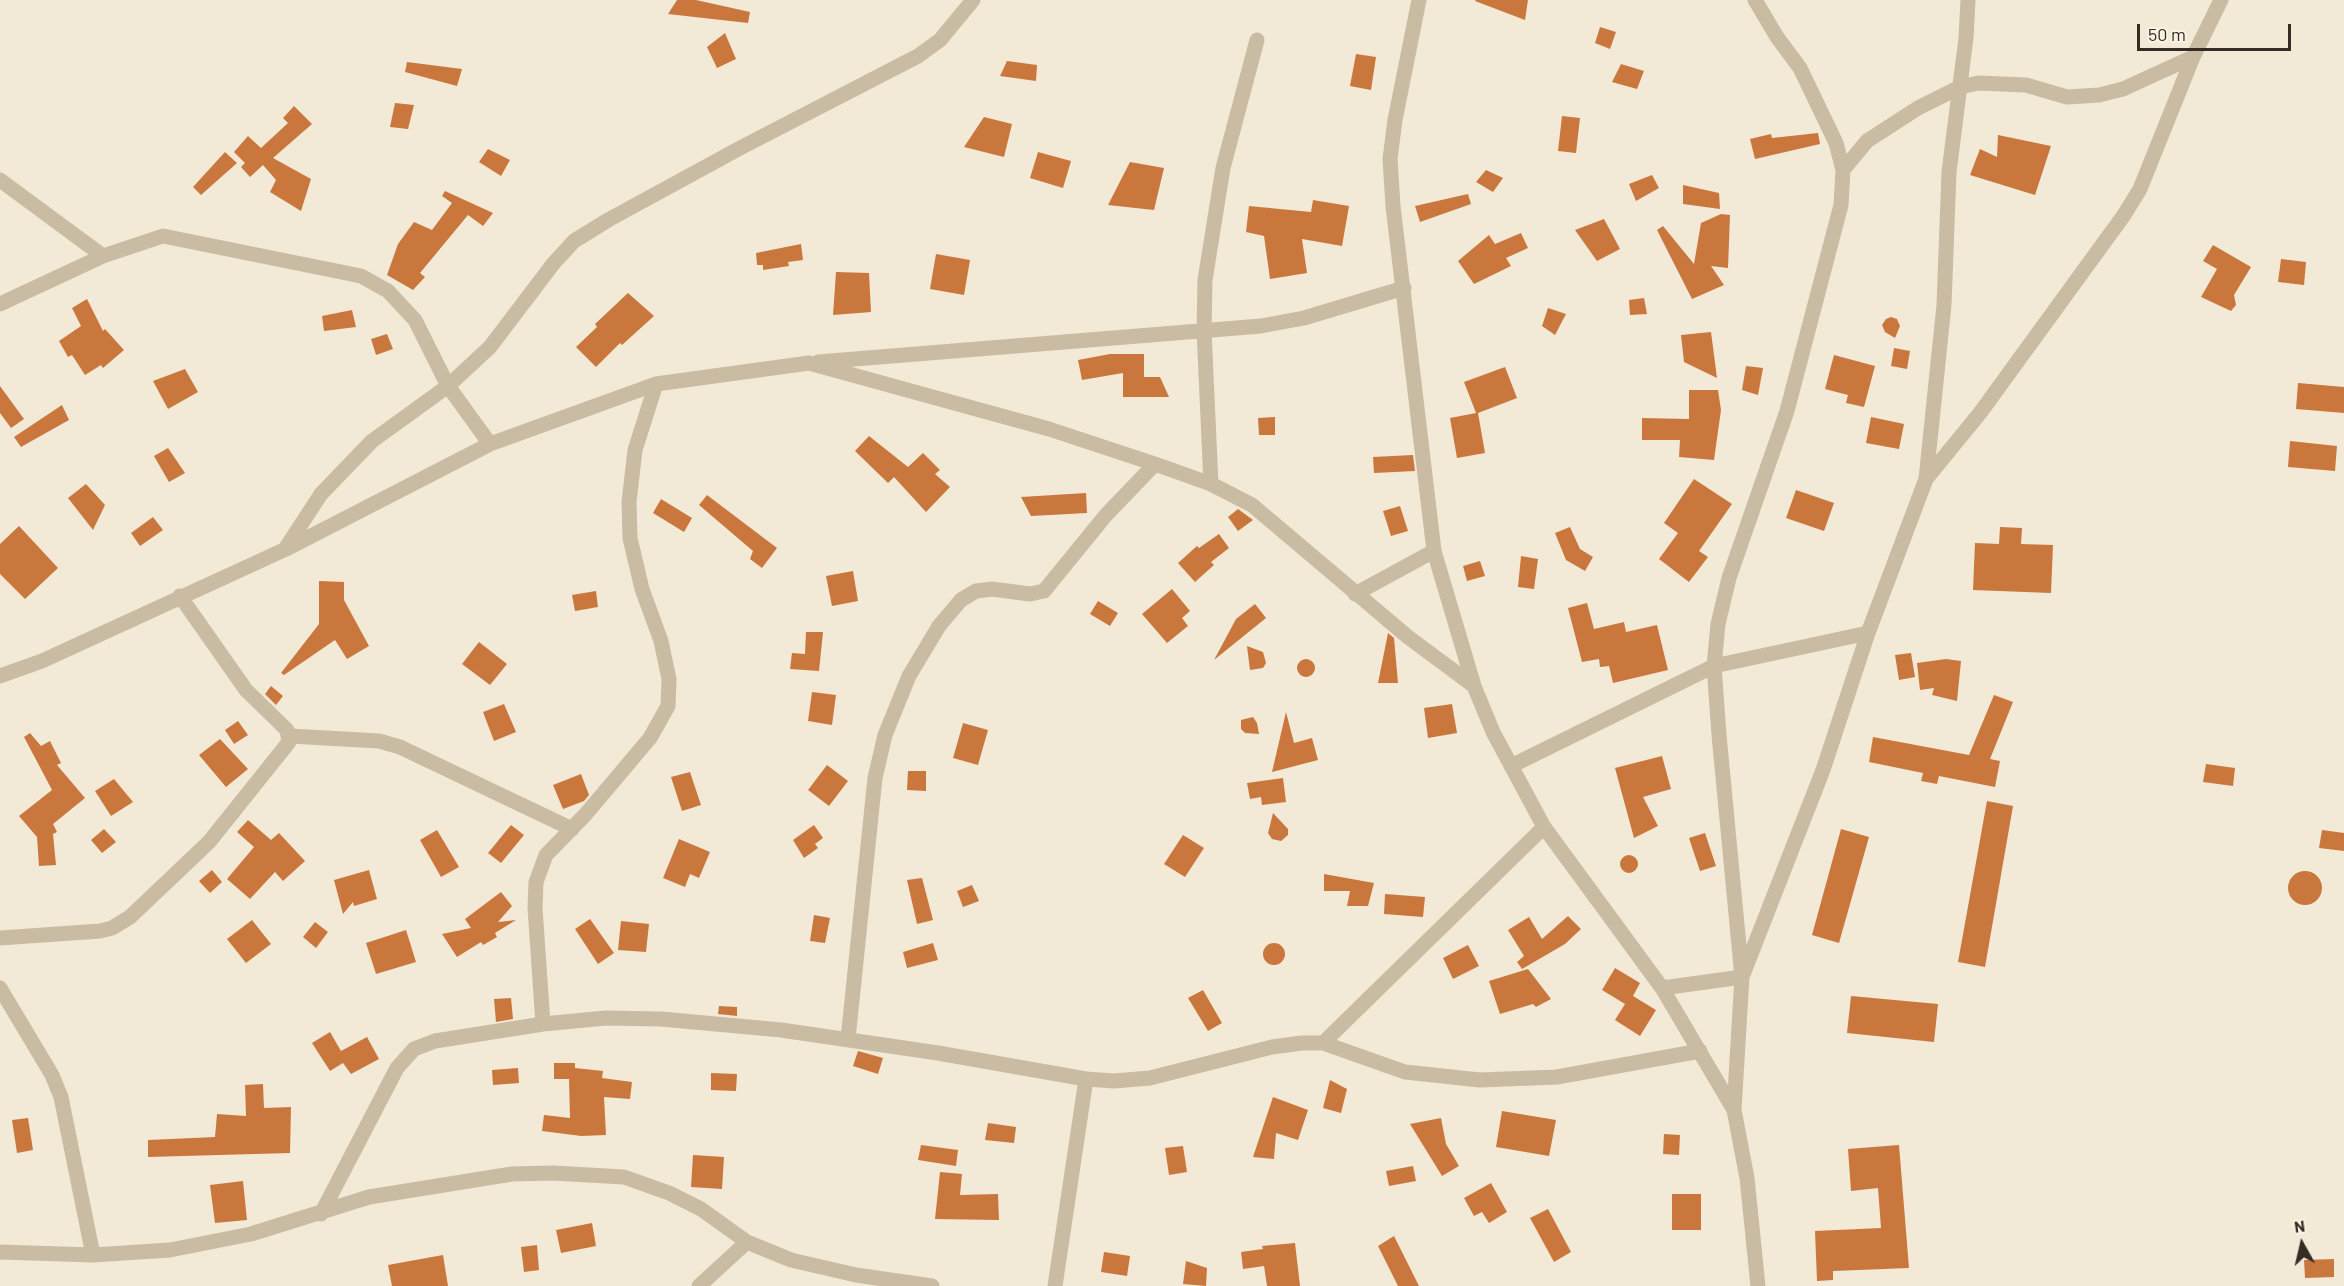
<!DOCTYPE html>
<style>
body{margin:0}
#map{position:relative;width:2344px;height:1286px;overflow:hidden;background:#f2ead7;font-family:Barlow,sans-serif}
canvas{display:block}
.north{position:absolute;left:2272px;top:1214px;width:60px;height:60px;-webkit-text-stroke:4px #f9f3e3;paint-order:stroke;rotate:352deg;font-size:16px;font-weight:700;line-height:24px;text-align:center;color:#342d25}
.north::after{content:'';display:block;margin:auto;width:21px;height:27px;background:#342d25;clip-path:polygon(50% 0,100% 100%,50% 72%,0 100%)}
.scale{position:absolute;left:2137px;top:24px;width:154px;height:27px;box-sizing:border-box;border:3px solid #342d25;border-top:0;padding-left:8px;font-size:18px;line-height:21px;white-space:nowrap;color:#342d25;-webkit-text-stroke:4px #f9f3e3;paint-order:stroke}
</style>
<div id="map">
<canvas width="2344" height="1286"></canvas>
<div class="north">N</div>
<div class="scale">50 m</div>
</div>
<script>
const context = document.querySelector('canvas').getContext('2d');
context.lineJoin = 'round';
function paint(path, color) { context.fillStyle = color; context.fill(path, 'evenodd'); }
const poly = rows => new Path2D(rows.map(r => 'M' + r).join(''));
function trace(path, color, width, dash) { context.strokeStyle = color; context.lineWidth = width; context.lineCap = dash ? 'butt' : 'round'; context.setLineDash(dash || []); context.stroke(path); }
const building = poly([
 [677,0,696,0,750,12,748,23,668,14],
 [1476,0,1528,0,1525,20,1475,1],
 [1600,27,1616,32,1610,49,1595,43],
 [725,33,736,59,717,68,707,47],
 [1356,54,1376,57,1371,90,1350,86],
 [1007,61,1037,65,1036,81,1000,76],
 [407,62,462,69,457,86,405,72],
 [1621,64,1644,71,1637,89,1612,82],
 [395,103,414,105,408,129,390,127],
 [294,106,312,124,273,158,311,179,301,211,270,192,276,180,263,165,250,177,241,167,245,163,234,152,248,136,261,148,288,123,283,118],
 [1562,116,1580,118,1576,153,1558,151],
 [984,117,1012,124,1004,157,964,147],
 [1818,133,1820,144,1755,159,1750,139,1771,134,1772,138],
 [1998,135,2051,146,2035,195,1970,175,1980,149,1997,157],
 [488,149,510,160,501,176,479,162],
 [225,152,237,163,201,195,193,187],
 [1038,152,1071,161,1063,188,1030,178],
 [1130,162,1164,168,1154,210,1108,205],
 [1486,170,1503,178,1493,192,1476,182],
 [1652,175,1659,188,1636,201,1629,184],
 [1683,185,1719,193,1720,209,1683,204],
 [445,191,493,213,483,226,468,215,420,273,425,277,413,290,387,275,398,244,414,222,432,230,452,203,442,196],
 [1468,194,1471,204,1420,222,1415,206],
 [1313,200,1349,206,1342,246,1302,239,1307,273,1270,279,1264,236,1246,232,1249,206,1311,212],
 [1721,214,1730,215,1728,268,1711,266,1724,285,1692,299,1657,230,1663,226,1694,264,1701,223],
 [1604,219,1620,249,1597,261,1575,230],
 [1521,233,1528,248,1506,258,1511,266,1474,284,1458,261,1489,235,1495,244],
 [801,244,803,260,788,262,789,266,763,270,763,265,757,265,756,253],
 [2213,245,2251,267,2234,295,2236,305,2231,311,2201,297,2217,269,2203,261],
 [936,254,970,260,964,295,930,289],
 [2281,259,2306,262,2304,285,2278,282],
 [836,272,869,273,871,312,833,315],
 [628,293,654,316,622,345,620,343,596,367,576,347,597,327,595,324],
 [1644,298,1647,314,1630,315,1629,300],
 [87,299,103,331,105,329,124,350,103,368,101,365,85,375,72,355,68,357,59,341,81,326,72,308],
 [1548,308,1566,314,1555,335,1542,326],
 [352,310,356,327,324,331,322,316],
 [1891,317,1897,319,1900,326,1895,338,1885,332,1882,325,1886,319],
 [1711,332,1717,378,1684,362,1681,335],
 [387,334,393,349,376,355,371,339],
 [1894,348,1910,351,1907,369,1891,366],
 [1110,354,1144,354,1144,377,1160,377,1169,397,1123,397,1123,373,1082,380,1078,360],
 [1834,355,1875,366,1864,407,1846,403,1848,395,1825,389],
 [1746,366,1763,368,1758,395,1742,390],
 [1505,367,1517,398,1478,413,1485,453,1457,458,1450,418,1476,413,1464,382],
 [185,369,198,392,168,409,153,381],
 [2298,383,2344,387,2344,413,2296,409],
 [0,386,24,419,11,428,0,413],
 [1689,390,1718,390,1721,410,1714,460,1679,457,1680,440,1642,440,1642,418,1689,419],
 [62,405,69,420,21,447,14,437],
 [1275,417,1275,435,1259,435,1258,418],
 [1871,417,1904,424,1899,449,1866,443],
 [869,436,908,467,923,453,940,470,935,474,950,487,926,512,894,477,888,483,855,451],
 [2290,441,2337,446,2335,471,2288,467],
 [168,448,185,473,169,482,154,456],
 [1413,455,1415,471,1374,473,1373,457],
 [1694,479,1732,504,1699,551,1708,557,1689,582,1659,559,1678,533,1664,523],
 [86,484,105,505,93,530,68,498],
 [1796,490,1834,503,1824,531,1786,518],
 [1086,493,1087,513,1031,516,1021,497],
 [707,495,777,548,762,568,750,559,753,551,699,505],
 [661,499,692,518,684,532,653,513],
 [1400,506,1408,531,1391,536,1383,511],
 [1238,509,1253,520,1238,531,1228,517],
 [153,517,163,530,140,546,131,533],
 [19,526,58,568,25,599,0,574,0,544],
 [1570,527,1580,549,1593,557,1585,571,1566,560,1555,533],
 [2000,527,2022,528,2021,544,2053,545,2051,593,1973,590,1975,543,1999,544],
 [1219,534,1229,548,1211,562,1214,565,1195,582,1178,563,1197,546,1199,548],
 [1521,556,1538,559,1534,589,1518,587],
 [1480,561,1485,576,1467,581,1463,566],
 [853,571,858,601,832,606,826,576],
 [319,581,344,582,344,600,369,646,347,659,335,640,284,675,281,673,319,624],
 [1172,589,1190,611,1182,618,1188,626,1167,643,1142,614],
 [596,591,598,607,575,611,572,595],
 [1098,601,1118,613,1110,626,1090,614],
 [1587,603,1594,629,1624,622,1626,632,1657,625,1668,670,1613,683,1609,666,1600,667,1599,659,1582,662,1568,608],
 [1255,604,1266,618,1214,660,1236,619],
 [806,632,823,632,819,671,790,669,792,653,805,654],
 [1388,633,1394,638,1398,683,1378,683],
 [479,642,507,664,490,685,462,664],
 [1247,646,1263,652,1266,663,1263,668,1250,670],
 [1911,653,1915,677,1899,680,1895,655],
 [1946,659,1961,661,1957,701,1932,695,1934,688,1920,690,1917,663],
 '1297 668a9 9 0 1 1 18 0a9 9 0 1 1-18 0Z',
 [271,686,283,696,276,705,265,694],
 [812,692,836,695,832,725,808,721],
 [1994,695,2013,702,1990,759,2000,761,1995,787,1939,776,1937,784,1921,781,1923,773,1869,762,1873,737,1969,755],
 [504,704,516,732,494,741,483,712],
 [1452,704,1457,733,1428,738,1424,708],
 [1286,712,1294,743,1312,738,1318,760,1272,772],
 [1253,717,1257,723,1259,734,1245,733,1241,729,1241,720],
 [238,721,248,735,234,744,225,730],
 [963,723,988,730,978,765,953,758],
 [30,733,41,746,50,741,61,763,57,765,85,798,53,824,57,832,53,834,56,865,39,866,37,837,19,816,52,790,24,737],
 [220,739,248,769,226,787,199,755],
 [1662,756,1671,789,1643,797,1658,826,1634,838,1615,768],
 [2206,764,2235,768,2233,786,2203,782],
 [827,765,848,781,829,806,808,790],
 [908,771,926,771,926,791,907,790],
 [690,772,701,805,682,811,671,777],
 [581,774,589,795,584,801,563,809,553,785],
 [1283,778,1286,802,1262,805,1261,797,1250,799,1247,783],
 [114,779,133,802,111,816,95,791],
 [1987,801,2013,806,1985,967,1958,962],
 [1273,813,1288,829,1288,835,1281,841,1272,839,1268,833],
 [248,820,271,840,279,833,305,861,283,881,275,872,250,899,227,879,254,847,237,832],
 [511,825,524,835,501,863,488,853],
 [814,825,823,838,815,844,818,848,804,858,793,840],
 [104,829,116,842,102,853,91,840],
 [1841,829,1869,837,1839,943,1812,935],
 [437,830,459,867,441,877,420,840],
 [2322,830,2344,833,2344,851,2319,848],
 [1705,833,1716,866,1700,871,1689,838],
 [1183,835,1204,848,1185,877,1164,864],
 [679,839,710,852,699,878,690,874,685,887,663,878],
 '1620 864a9 9 0 1 1 18 0a9 9 0 1 1-18 0Z',
 [212,870,222,882,210,893,199,881],
 [369,870,377,899,354,906,353,902,343,914,334,880],
 '2288 888a17 17 0 1 1 34 0a17 17 0 1 1-34 0Z',
 [1324,874,1374,883,1368,906,1347,906,1350,891,1324,891],
 [922,878,933,920,917,924,907,880],
 [972,885,979,901,963,907,957,891],
 [501,892,512,906,498,922,516,920,495,933,497,937,483,945,481,942,457,957,442,934,471,928,465,919],
 [1385,894,1425,897,1423,917,1384,914],
 [814,915,830,918,825,943,810,941],
 [1568,916,1581,929,1565,944,1522,969,1517,962,1524,956,1508,930,1529,917,1542,939],
 [590,919,614,953,598,964,575,929],
 [252,920,271,944,246,963,227,939],
 [621,921,649,924,646,952,618,950],
 [315,922,328,932,316,948,303,937],
 [406,930,416,962,376,974,366,943],
 '1263 954a11 11 0 1 1 22 0a11 11 0 1 1-22 0Z',
 [933,943,938,960,907,968,903,952],
 [1468,945,1479,966,1453,979,1443,958],
 [1615,968,1640,983,1633,996,1656,1010,1640,1036,1615,1020,1625,1004,1602,990],
 [1528,969,1551,999,1536,1007,1533,1004,1500,1014,1489,981],
 [1203,990,1222,1023,1208,1031,1188,998],
 [1851,996,1938,1004,1934,1042,1847,1033],
 [511,998,513,1019,496,1022,494,999],
 [719,1006,737,1007,737,1016,718,1014],
 [330,1032,341,1051,367,1037,379,1059,351,1074,343,1063,330,1071,312,1043],
 [858,1051,883,1058,878,1074,853,1066],
 [554,1063,575,1063,575,1068,603,1071,602,1078,632,1082,630,1099,604,1097,606,1135,581,1136,542,1131,544,1115,570,1118,569,1079,554,1079],
 [518,1068,519,1083,493,1085,492,1070],
 [711,1073,737,1074,736,1091,711,1090],
 [1330,1080,1347,1089,1341,1113,1323,1108],
 [263,1084,264,1108,291,1107,290,1153,148,1157,148,1140,215,1137,217,1114,246,1116,245,1085],
 [1273,1097,1308,1110,1298,1140,1276,1133,1274,1159,1253,1157],
 [1502,1111,1556,1120,1549,1156,1496,1147],
 [28,1118,33,1150,17,1153,12,1120],
 [1441,1118,1446,1144,1459,1166,1442,1176,1410,1124],
 [988,1123,1016,1127,1014,1143,985,1140],
 [1664,1134,1680,1135,1679,1155,1663,1154],
 [921,1145,958,1150,956,1166,918,1160],
 [1899,1145,1909,1268,1833,1271,1833,1280,1817,1281,1815,1231,1881,1228,1878,1188,1851,1191,1848,1149],
 [1183,1146,1187,1172,1169,1175,1165,1148],
 [693,1155,724,1157,722,1189,691,1187],
 [1413,1166,1416,1181,1389,1186,1386,1171],
 [940,1172,962,1174,960,1195,998,1194,999,1220,935,1219],
 [243,1181,247,1220,215,1223,210,1185],
 [1491,1183,1507,1212,1489,1223,1482,1212,1474,1216,1464,1198],
 [1672,1194,1701,1194,1701,1230,1672,1230],
 [1548,1209,1571,1252,1554,1262,1530,1218],
 [592,1223,596,1246,561,1253,556,1230],
 [1394,1236,1419,1286,1398,1286,1378,1246],
 [1295,1243,1300,1286,1267,1286,1264,1266,1243,1269,1241,1252,1263,1249,1262,1246],
 [537,1245,539,1270,524,1272,521,1247],
 [1104,1252,1130,1256,1127,1276,1101,1272],
 [443,1255,448,1286,392,1286,388,1265],
 [2334,1259,2334,1277,2305,1278,2304,1260],
 [1186,1261,1207,1268,1206,1286,1183,1284]
]);
const minor = poly([
 [1419,0,1395,120,1390,159,1393,206,1434,551,1474,686],
 [1843,170,1867,141,1918,108,1960,87,1978,83,2026,85,2067,97,2099,95,2123,89,2193,57],
 [0,180,103,256],
 [0,304,103,256,163,236,361,276,388,291,415,320,448,386,490,444],
 [818,362,1261,326,1304,318,1404,288],
 [1926,479,1980,413,2124,215,2140,189,2193,57,2221,0],
 [1211,484,1204,331,1205,280,1223,168,1257,40],
 [287,546,321,494,372,441,448,386,490,347,553,264,574,241,608,220,742,147,918,56,940,40,973,0],
 [1355,594,1434,551],
 [0,676,42,661,286,549,490,444,656,384,809,363,1049,429,1155,464,1211,484,1252,505,1408,637,1474,686,1493,732,1544,827,1662,988,1734,1110,1747,1178,1758,1286],
 [290,736,379,741,400,747,572,829],
 [1511,766,1714,666,1868,633],
 [0,938,100,931,112,928,130,917,209,842,289,742,287,730,246,690,180,596],
 [0,988,52,1075,61,1097,93,1255],
 [1662,988,1742,977,1823,770,1868,633,1926,479,1944,305,1949,172,1966,38,1968,0],
 [543,1024,535,908,536,882,546,855,585,815,650,738,668,706,669,679,661,641,642,589,630,538,629,502,635,450,656,384],
 [848,1039,875,778,885,735,909,676,939,626,961,600,976,591,992,589,1030,594,1044,591,1106,515,1155,464],
 [1323,1043,1544,827],
 [1734,1110,1742,977,1719,735,1714,666,1718,624,1729,578,1787,411,1841,205,1843,170,1836,143,1800,68,1777,37,1755,0],
 [321,1214,397,1068,414,1049,435,1041,543,1024,606,1018,661,1019,781,1030,938,1053,1086,1079,1114,1081,1150,1078,1272,1047,1302,1043,1323,1043,1405,1072,1480,1080,1557,1077,1700,1051],
 [0,1252,93,1255,170,1250,251,1234,369,1197,512,1174,553,1173,624,1177,669,1193,701,1209,747,1242,791,1260,856,1275,932,1286],
 [699,1286,747,1242],
 [1055,1286,1086,1079]
]);
paint(building, '#ca773d');
trace(minor, '#cabba3', 15);
</script>
